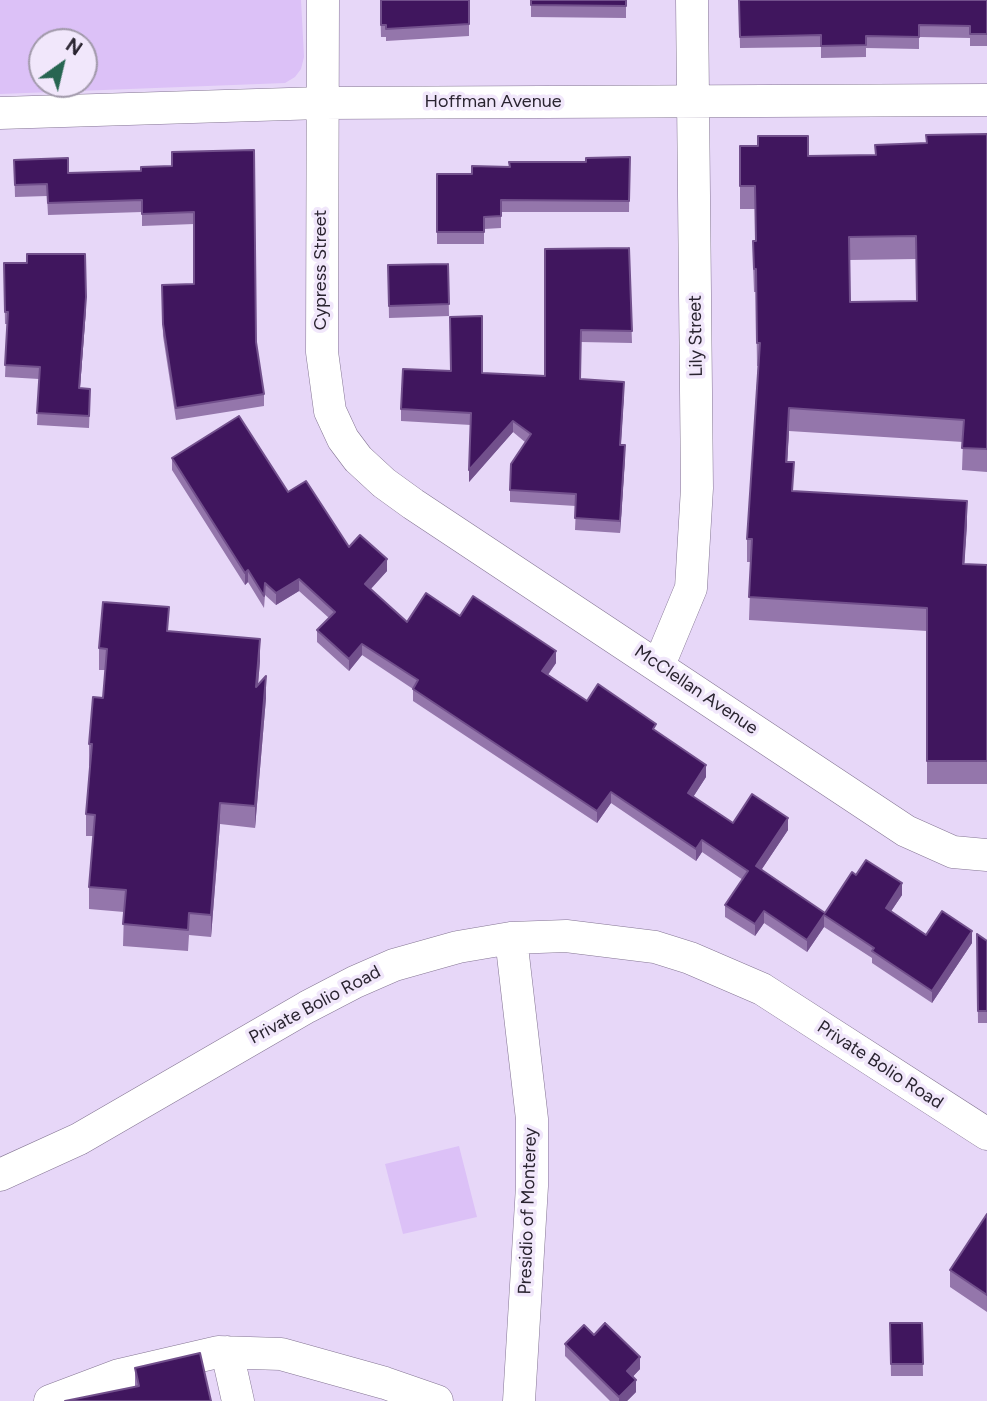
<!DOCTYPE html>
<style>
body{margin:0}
#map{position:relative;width:987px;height:1401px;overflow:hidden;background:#e7d7f8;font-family:Figtree,sans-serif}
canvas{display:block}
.north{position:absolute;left:28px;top:28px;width:70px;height:70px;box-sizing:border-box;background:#f1e7fb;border:2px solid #a199aa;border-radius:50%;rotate:34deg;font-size:19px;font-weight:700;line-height:28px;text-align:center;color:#2a2430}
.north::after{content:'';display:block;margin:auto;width:24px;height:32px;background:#276551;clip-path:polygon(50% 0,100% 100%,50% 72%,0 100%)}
</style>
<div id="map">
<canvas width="987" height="1401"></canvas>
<div class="north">N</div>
</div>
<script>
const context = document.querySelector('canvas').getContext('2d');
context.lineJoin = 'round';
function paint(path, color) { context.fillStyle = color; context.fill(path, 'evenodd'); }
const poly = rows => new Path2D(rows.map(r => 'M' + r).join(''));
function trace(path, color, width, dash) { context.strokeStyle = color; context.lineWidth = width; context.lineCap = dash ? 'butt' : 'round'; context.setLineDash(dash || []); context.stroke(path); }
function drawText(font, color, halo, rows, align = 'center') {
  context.font = font + ' Figtree,sans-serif'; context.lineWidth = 7; context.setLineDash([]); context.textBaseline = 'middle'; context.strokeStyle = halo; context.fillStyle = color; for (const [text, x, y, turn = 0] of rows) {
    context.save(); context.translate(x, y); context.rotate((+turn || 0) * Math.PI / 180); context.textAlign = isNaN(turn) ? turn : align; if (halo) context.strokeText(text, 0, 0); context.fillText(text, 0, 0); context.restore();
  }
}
const green = poly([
 [0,0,301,0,304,57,301,69,295,77,285,83,0,94],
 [84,42,84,84,42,84,42,42],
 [459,1146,477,1217,403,1234,385,1164]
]);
const minor = poly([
 [323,0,322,352,330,411,343,439,358,459,384,483,413,504,906,831,953,852,987,855],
 [0,113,321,103,987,100],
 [659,665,691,588,697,488,692,0],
 [511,938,532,1119,532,1186,519,1401],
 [0,1175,79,1139,307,1007,355,982,394,965,458,947,511,938,566,936,655,947,690,958,762,989,987,1134],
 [227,1352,238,1401],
 [50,1401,119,1375,218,1352,281,1354,385,1383,437,1401]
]);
const wall = poly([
 [380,0,469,0,469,36,386,41,386,37,381,37],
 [531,0,626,0,626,18,531,17],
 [739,0,987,0,987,46,970,46,970,38,919,37,919,49,866,48,866,57,821,58,821,47,740,48],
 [987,134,987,472,962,470,963,442,789,431,787,462,793,491,967,524,964,564,987,565,987,784,927,784,927,631,749,620,751,562,747,562,747,539,758,366,757,366,756,292,754,292,753,263,753,241,755,241,755,209,740,209,740,146,808,156,875,155,926,143],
 [916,259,917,301,850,302,849,260],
 [630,157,629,212,501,212,501,228,484,229,484,244,437,244,437,174,472,174,510,167,586,162],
 [14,160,68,173,141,171,172,166,256,342,264,394,264,406,176,420,163,336,162,285,194,284,194,224,142,226,142,212,48,215,47,196,15,197],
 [629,248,632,343,581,342,580,379,624,394,620,445,625,457,620,533,575,530,576,506,510,502,510,490,525,442,513,432,469,482,471,425,401,421,401,409,482,373,545,376],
 [4,263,86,309,80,388,90,401,89,428,37,425,39,379,5,377,7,324,5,324],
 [448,264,449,316,389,318,388,265],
 [172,458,288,492,349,547,387,571,371,589,407,622,460,616,556,663,548,675,587,701,656,731,706,777,693,797,733,823,788,830,761,870,825,913,856,875,902,895,891,911,926,935,972,943,932,1003,872,963,872,958,824,927,807,952,764,923,755,936,725,917,725,905,743,880,702,852,696,861,611,803,597,823,413,701,413,689,362,655,349,671,317,642,317,630,329,618,299,591,276,605,265,595,264,608,248,582,245,585,172,470],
 [169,631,260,661,258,684,266,698,255,828,220,824,211,937,189,935,188,951,123,946,124,912,89,909,89,887,93,836,86,836,86,814,91,766,89,766,89,744,103,698,106,670,99,670,99,648],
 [977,934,987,941,987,1023,978,1023],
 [987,1214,987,1312,950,1287,950,1270],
 [890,1323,922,1323,923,1376,891,1376],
 [594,1335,640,1369,632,1377,636,1392,627,1401,610,1401,565,1356,565,1344],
 [135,1368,211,1401,135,1387]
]);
const shadedWall = poly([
 [86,297,86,309,79,400,79,388],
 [624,382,624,394,620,457,620,445],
 [789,408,789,431,786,485,786,462],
 [513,421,513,432,469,482,469,470],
 [625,445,625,457,620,533,620,521],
 [967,501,967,524,963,587,963,564],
 [387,559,387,571,365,595,365,584],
 [248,570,248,582,245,585,245,573],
 [299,579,299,591,276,605,276,593],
 [260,639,260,661,256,708,256,687],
 [362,644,362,655,349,671,349,659],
 [556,651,556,663,542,683,542,671],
 [266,676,266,698,255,828,255,806],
 [706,765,706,777,688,805,688,793],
 [611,792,611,803,597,823,597,811],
 [220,803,220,824,211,937,211,915],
 [788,818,788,830,756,878,756,866],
 [702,840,702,852,696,861,696,849],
 [902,883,902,895,886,919,886,908],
 [764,911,764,923,755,936,755,924],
 [824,915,824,927,807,952,807,940],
 [972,931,972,943,932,1003,932,991],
 [640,1357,640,1369,627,1383,627,1371],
 [636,1380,636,1392,627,1401,619,1401,619,1397]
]);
const building = poly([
 [381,0,469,0,469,24,386,29,386,25,381,25,381,0],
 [531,0,626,0,626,6,531,5,531,0],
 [739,0,987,0,987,34,970,34,970,26,919,25,919,37,866,36,866,45,821,46,821,35,740,37,739,0],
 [987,134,987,449,962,448,964,420,789,408,786,462,794,462,792,491,967,501,963,564,987,565,987,761,927,761,927,608,749,597,752,539,747,539,760,343,757,343,756,269,754,269,753,241,756,241,755,186,740,186,740,146,758,146,758,136,808,136,808,156,876,155,875,145,927,143,926,135,987,134],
 [916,236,917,301,850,302,849,237,916,236],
 [254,150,256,342,264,394,176,408,163,324,162,285,194,284,194,212,142,214,142,200,48,203,47,184,15,185,14,160,68,158,68,173,141,171,141,167,172,166,172,152,254,150],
 [630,157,629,201,501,200,501,216,484,217,484,232,437,232,437,174,472,174,472,166,510,167,509,162,586,162,586,158,630,157],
 [629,248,632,331,581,330,580,379,624,382,620,445,625,445,620,521,575,518,576,494,510,490,511,464,531,434,513,421,469,470,471,413,401,409,403,369,451,371,450,317,482,316,482,373,545,376,545,249,629,248],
 [27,254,85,254,86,297,79,388,90,389,89,416,37,413,40,367,5,365,8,312,5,312,4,263,27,263,27,254],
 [448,264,449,304,389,306,388,265,448,264],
 [239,416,288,492,306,481,349,547,360,535,387,559,365,584,407,622,426,593,460,616,473,596,556,651,542,671,587,701,598,684,656,724,653,729,706,765,688,793,733,823,752,794,788,818,756,866,825,913,852,872,856,875,866,860,902,883,886,908,926,935,942,911,972,931,932,991,872,951,874,948,824,915,807,940,764,911,755,924,725,905,748,871,702,840,696,849,611,792,597,811,413,689,418,680,362,644,349,659,317,630,335,612,299,579,276,593,265,583,264,596,248,570,245,573,172,458,239,416],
 [103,602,169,607,167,631,260,639,256,687,266,676,255,806,220,803,211,915,189,913,188,930,123,924,126,890,89,887,95,815,86,814,92,744,89,744,93,697,103,698,107,649,99,648,103,602],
 [977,934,987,941,987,1011,978,1011,977,934],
 [987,1214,987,1295,950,1270,987,1214],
 [605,1323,640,1357,627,1371,636,1380,619,1397,565,1344,584,1325,594,1335,605,1323],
 [890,1323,922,1323,923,1364,891,1364,890,1323],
 [200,1353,211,1401,65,1401,139,1386,135,1368,200,1353]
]);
const streetNames = [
 ["Hoffman Avenue",493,102],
 ["Cypress Street",321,270,-90],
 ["Lily Street",696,336,-91],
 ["McClellan Avenue",696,690,34],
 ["Private Bolio Road",315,1005,-28],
 ["Private Bolio Road",880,1065,33],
 ["Presidio of Monterey",528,1211,-88]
];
paint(green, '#dcc1f7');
trace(minor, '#847593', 33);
trace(minor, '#fff', 32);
paint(wall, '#9476ab');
paint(shadedWall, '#72508c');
paint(building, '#40165e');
trace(building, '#72508c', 2);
drawText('18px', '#2a2430', '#f1e7fb', streetNames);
</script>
